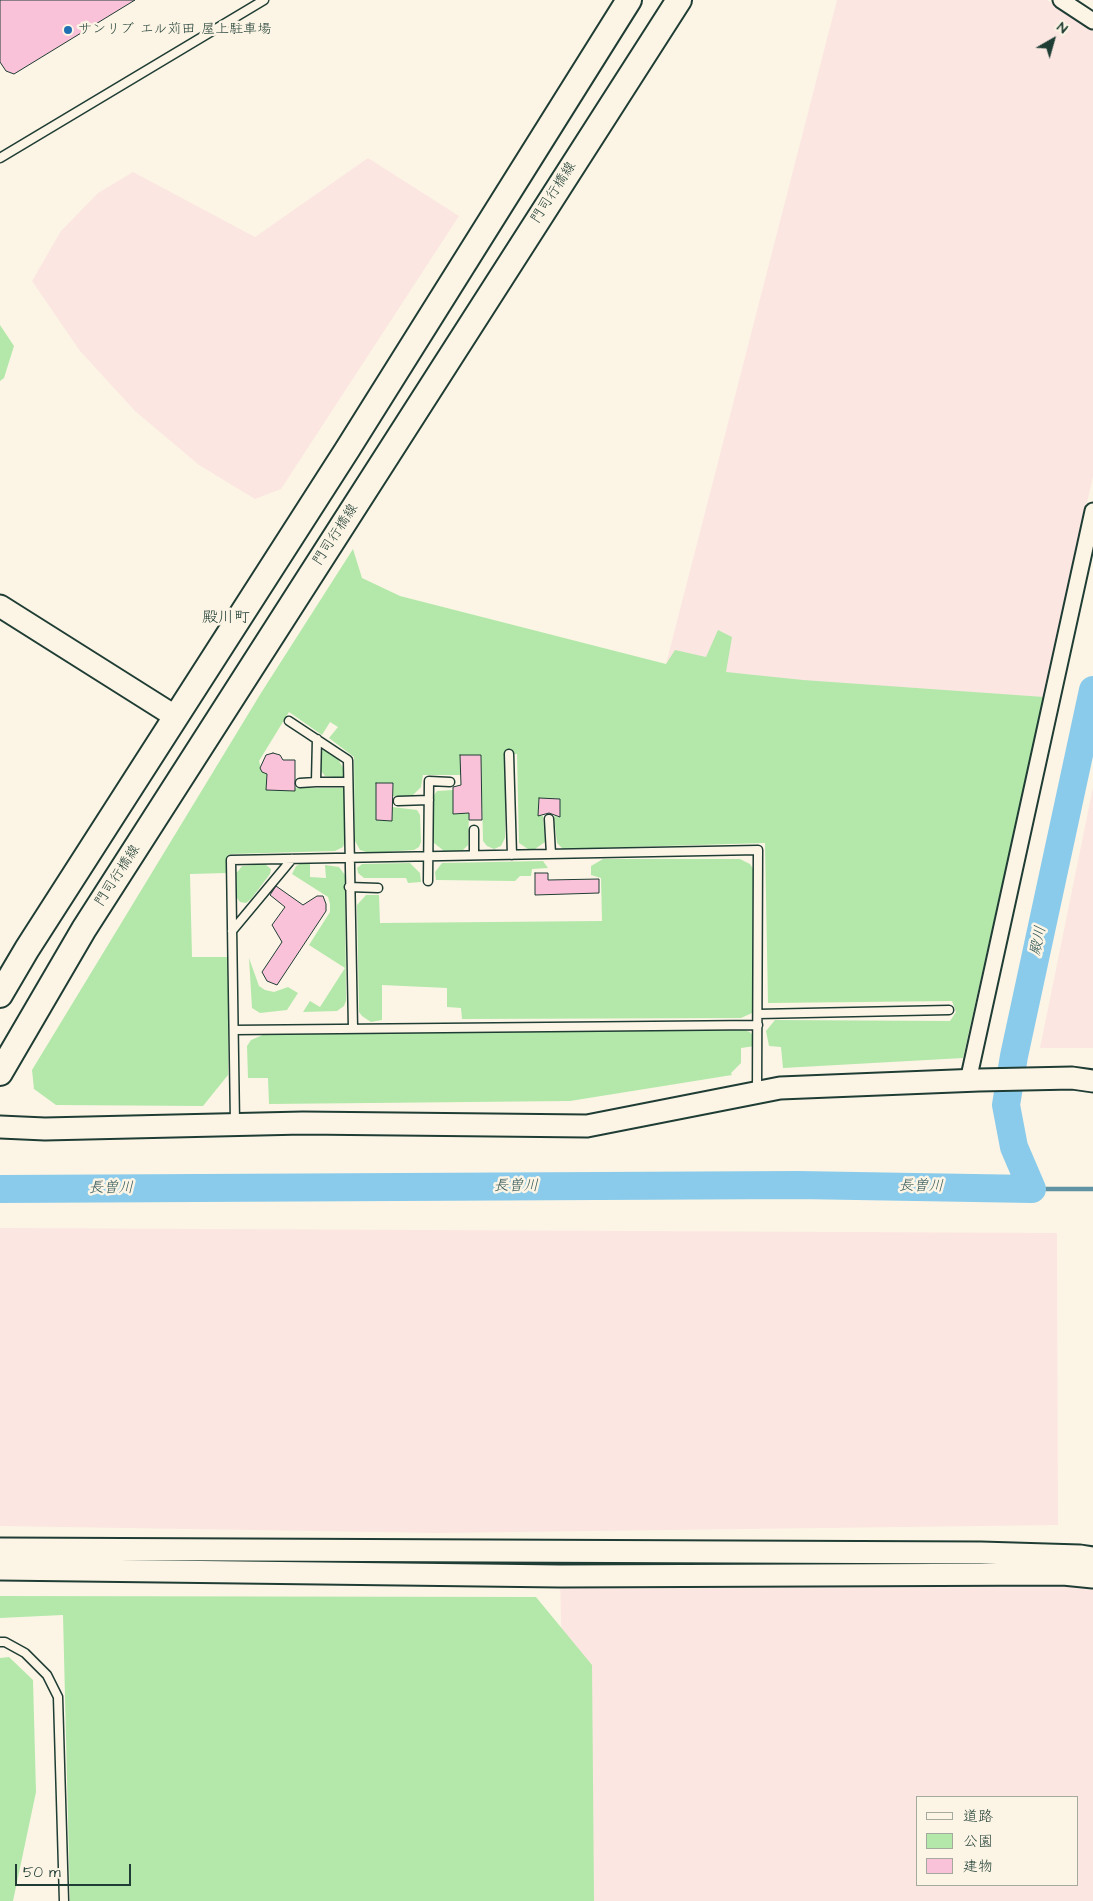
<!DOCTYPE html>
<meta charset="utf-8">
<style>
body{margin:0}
#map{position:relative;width:1093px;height:1901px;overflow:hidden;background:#fcf5e5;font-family:"Architects Daughter","Klee One",sans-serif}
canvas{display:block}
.legend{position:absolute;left:916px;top:1796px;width:162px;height:90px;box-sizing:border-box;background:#fcf5e5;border:1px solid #a4ab9e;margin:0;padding:6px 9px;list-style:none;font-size:15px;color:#1f3d34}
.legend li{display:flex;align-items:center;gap:10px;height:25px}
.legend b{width:25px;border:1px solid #a4ab9e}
.north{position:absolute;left:1028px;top:15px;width:50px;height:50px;-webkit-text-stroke:4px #fcf5e5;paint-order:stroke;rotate:38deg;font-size:14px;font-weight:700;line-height:20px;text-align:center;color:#1f3d34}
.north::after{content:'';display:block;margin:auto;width:18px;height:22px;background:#1f3d34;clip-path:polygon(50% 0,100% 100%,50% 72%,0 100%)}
.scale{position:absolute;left:15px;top:1864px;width:116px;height:22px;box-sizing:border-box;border:2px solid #1f3d34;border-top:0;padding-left:6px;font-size:15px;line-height:18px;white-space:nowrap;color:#1f3d34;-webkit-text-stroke:4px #fcf5e5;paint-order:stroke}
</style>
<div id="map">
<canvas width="1093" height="1901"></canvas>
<ul class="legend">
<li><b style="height:6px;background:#fcf5e5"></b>道路</li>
<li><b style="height:14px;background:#b3e8aa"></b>公園</li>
<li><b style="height:14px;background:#fac2d9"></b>建物</li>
</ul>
<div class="north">N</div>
<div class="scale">50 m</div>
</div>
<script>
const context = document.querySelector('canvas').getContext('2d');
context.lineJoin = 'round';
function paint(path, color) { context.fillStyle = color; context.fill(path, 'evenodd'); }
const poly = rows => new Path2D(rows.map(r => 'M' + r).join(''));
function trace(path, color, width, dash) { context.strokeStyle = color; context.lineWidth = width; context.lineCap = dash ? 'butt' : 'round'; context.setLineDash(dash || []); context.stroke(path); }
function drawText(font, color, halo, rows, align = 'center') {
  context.font = font + ' "Architects Daughter","Klee One",sans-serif'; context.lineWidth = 5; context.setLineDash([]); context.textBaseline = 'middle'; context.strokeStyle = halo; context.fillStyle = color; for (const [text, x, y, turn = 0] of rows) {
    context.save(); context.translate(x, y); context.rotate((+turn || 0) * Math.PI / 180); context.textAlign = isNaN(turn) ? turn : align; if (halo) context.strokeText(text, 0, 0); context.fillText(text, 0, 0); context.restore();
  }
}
const built = poly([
 [837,0,1047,0,1093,31,1093,476,1036,732,666,664],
 [368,158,459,216,281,489,255,499,199,465,135,411,80,351,32,281,61,231,98,193,133,172,255,237],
 [1093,787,1093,1048,1040,1048],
 [0,1228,1057,1233,1058,1525,437,1533,0,1526],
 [560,1576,1093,1577,1093,1901,567,1901],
 [917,1797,1077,1797,1077,1885,917,1885]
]);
const green = poly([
 [0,325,14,346,4,378,0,381],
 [353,549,362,578,400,596,666,664,675,650,706,657,718,630,732,637,726,672,803,680,1044,697,963,1058,783,1068,781,1047,769,1046,766,1031,775,1020,950,1021,956,1012,952,1001,768,1003,765,843,563,849,557,843,554,816,560,817,560,799,539,798,538,815,543,816,545,842,535,849,528,849,519,843,517,754,506,754,505,838,501,846,494,849,487,846,483,841,481,755,461,755,461,775,423,775,421,787,412,796,393,796,393,784,376,783,376,820,392,821,392,807,417,810,420,815,421,842,419,847,414,850,369,853,360,850,355,841,354,757,329,738,338,727,330,722,322,735,289,712,259,761,262,772,267,774,266,790,295,791,295,788,346,788,346,839,343,847,335,851,231,854,227,856,227,873,190,874,192,957,229,957,228,1075,203,1106,56,1105,34,1089,32,1070,261,693],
 [324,749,338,759,343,768,343,778,325,776,321,771,320,753],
 [453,790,453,814,469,813,468,845,462,851,444,851,434,843,432,798,437,791],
 [603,859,740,859,750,864,754,870,754,1008,752,1013,741,1018,462,1019,461,1008,447,1007,447,988,382,985,382,1020,371,1022,362,1016,359,1012,357,905,366,895,379,895,380,923,602,921,601,878,591,875,591,866],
 [543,861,548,868,532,869,531,876,520,876,515,881,436,880,435,872,442,863],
 [410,863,420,873,421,882,408,883,406,878,364,878,358,873,357,868,362,864],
 [265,864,271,869,270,874,251,899,246,903,240,902,237,898,236,873,239,870,242,866],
 [300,864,310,864,310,877,326,878,325,865,339,867,345,875,346,1001,344,1006,337,1011,303,1012,310,1001,320,1007,345,968,309,945,330,912,330,904,328,897,292,874,296,866],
 [249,958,259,986,265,990,274,992,288,987,298,993,287,1010,260,1013,252,1008],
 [744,1030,750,1032,755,1038,755,1046,741,1048,741,1063,731,1073,732,1075,570,1101,269,1104,268,1078,248,1078,247,1046,251,1040,265,1034],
 [0,1596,536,1597,592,1665,594,1901,70,1901,63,1615,0,1618],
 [9,1657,33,1680,36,1792,13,1901,0,1901,0,1658]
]);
const stream = poly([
 [1032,1189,1093,1189]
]);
const river = poly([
 [0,1189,798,1185,1032,1189,1014,1147,1006,1105,1014,1056,1093,690]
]);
const building = poly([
 [0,0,135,0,14,74,6,71,0,62,0,0],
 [273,753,280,755,283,760,295,760,295,791,266,790,267,774,262,772,260,768,266,755,273,753],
 [460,755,481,755,482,820,469,820,469,813,453,814,453,787,461,785,460,755],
 [376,783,393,783,392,821,376,820,376,783],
 [539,798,560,799,560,817,549,813,538,816,539,798],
 [535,873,548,873,548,880,599,879,599,893,535,895,535,873],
 [276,886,303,905,317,896,323,896,326,904,326,911,277,985,267,981,262,972,282,942,272,925,285,907,270,895,276,886]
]);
const lane = poly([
 [0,158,264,0],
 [289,721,348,760,353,1029],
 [317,739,316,782,348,782],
 [509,754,512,855],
 [300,783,316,782],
 [398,801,429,800],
 [549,819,551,854],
 [474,830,474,855],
 [428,881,429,781,450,782],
 [349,887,378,888],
 [232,931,292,859],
 [758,1014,949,1010],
 [234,1030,758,1025],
 [235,1123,231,860,758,850,757,1091],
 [0,1642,5,1642,25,1653,47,1675,58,1697,64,1901]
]);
const street = poly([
 [1061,0,1093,21],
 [968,1081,1093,511]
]);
const secondary = poly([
 [0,606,176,717],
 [0,1127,45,1129,303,1123,587,1126,780,1088,979,1080,1072,1078,1093,1081],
 [0,1549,981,1553,1080,1556,1093,1558],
 [0,1569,560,1576,1063,1574,1093,1577]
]);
const primary = poly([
 [0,995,27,949,347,450,629,0],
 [0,1073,84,929,679,0]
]);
const markers = [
 [68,30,5,"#1f6fb2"]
];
const poiNames = [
 ["サンリブ エル苅田 屋上駐車場",78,30]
];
const streetNames = [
 ["門司行橋線",554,193,-57],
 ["門司行橋線",336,535,-57],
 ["門司行橋線",118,876,-57]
];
const waterNames = [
 ["殿川",1039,941,-78],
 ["長曽川",516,1187],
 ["長曽川",921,1187,1],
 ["長曽川",111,1189]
];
const quarterNames = [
 ["殿川町",226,619]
];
paint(built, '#fbe6e1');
paint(green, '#b3e8aa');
trace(stream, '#5f92a2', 4.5);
trace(river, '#8acbeb', 28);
paint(building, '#fac2d9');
trace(building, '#1f3d34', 1);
trace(lane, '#1f3d34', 11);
trace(street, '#1f3d34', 19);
trace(secondary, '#1f3d34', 25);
trace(primary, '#1f3d34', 28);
trace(lane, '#fcf5e5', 8);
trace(street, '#fcf5e5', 15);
trace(secondary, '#fcf5e5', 21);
trace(primary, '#fcf5e5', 24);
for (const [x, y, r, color] of markers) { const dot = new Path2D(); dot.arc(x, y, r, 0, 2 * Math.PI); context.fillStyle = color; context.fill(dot); trace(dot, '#fcf5e5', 2); }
drawText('14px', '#1f3d34', '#fcf5e5', poiNames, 'left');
drawText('14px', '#1f3d34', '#fcf5e5', streetNames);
drawText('italic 15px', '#345959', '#fcf5e5', waterNames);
drawText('16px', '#1f3d34', '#fcf5e5', quarterNames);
</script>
